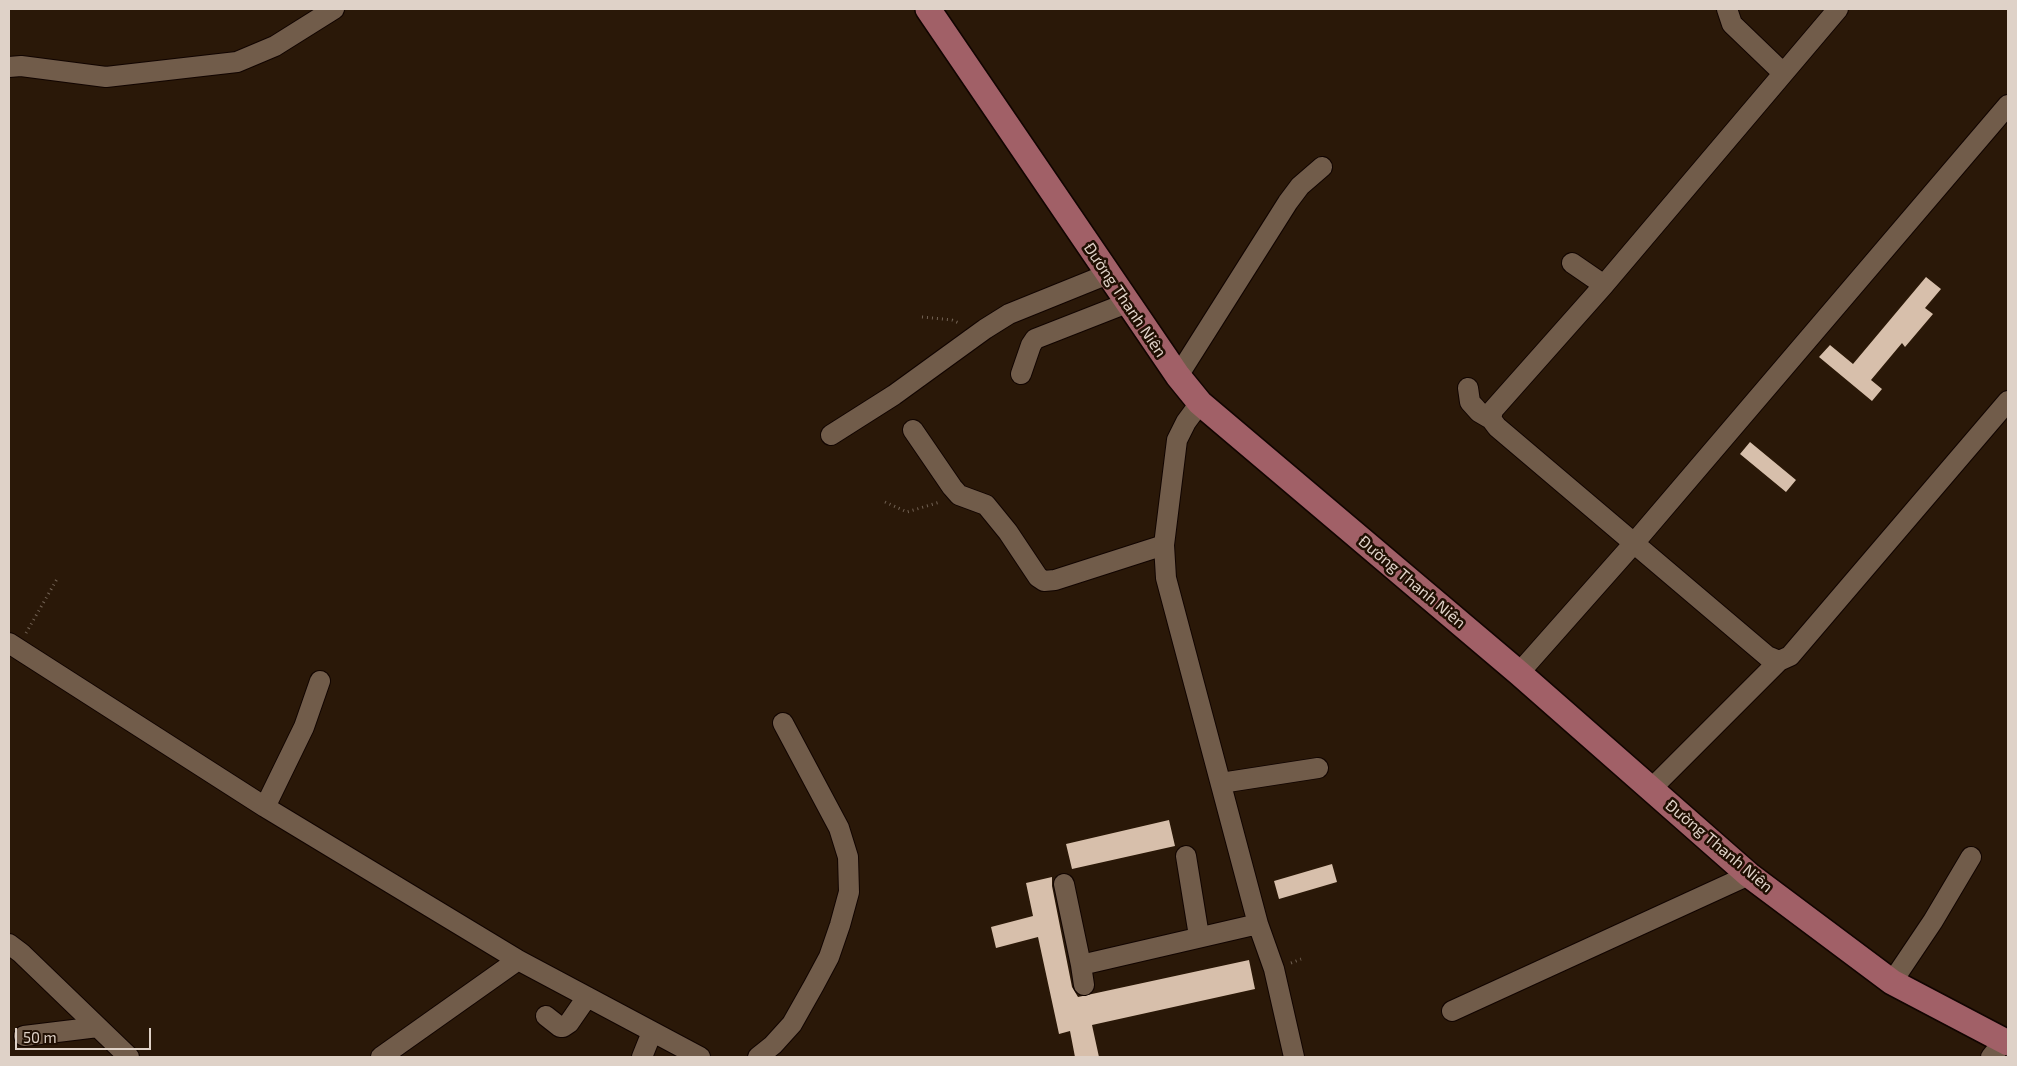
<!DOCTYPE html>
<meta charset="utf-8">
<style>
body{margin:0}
#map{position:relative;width:2017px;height:1066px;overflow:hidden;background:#2a1808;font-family:"Exo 2",sans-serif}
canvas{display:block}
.frame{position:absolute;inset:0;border:10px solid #dfd2c8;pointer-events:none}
.scale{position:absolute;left:15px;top:1028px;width:136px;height:22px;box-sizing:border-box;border:2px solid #dfd2c8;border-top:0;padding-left:6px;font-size:15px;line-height:18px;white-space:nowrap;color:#dfd2c8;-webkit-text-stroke:4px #200f02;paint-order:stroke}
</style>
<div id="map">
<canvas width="2017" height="1066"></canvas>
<div class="frame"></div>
<div class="scale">50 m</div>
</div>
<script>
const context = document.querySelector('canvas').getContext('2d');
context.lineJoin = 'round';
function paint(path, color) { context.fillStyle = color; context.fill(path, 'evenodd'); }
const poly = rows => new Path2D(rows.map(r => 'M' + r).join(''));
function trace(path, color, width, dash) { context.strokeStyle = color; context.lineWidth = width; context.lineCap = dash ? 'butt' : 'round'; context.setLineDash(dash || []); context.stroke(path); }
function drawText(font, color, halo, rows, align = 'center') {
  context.font = font + ' "Exo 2",sans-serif'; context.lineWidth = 5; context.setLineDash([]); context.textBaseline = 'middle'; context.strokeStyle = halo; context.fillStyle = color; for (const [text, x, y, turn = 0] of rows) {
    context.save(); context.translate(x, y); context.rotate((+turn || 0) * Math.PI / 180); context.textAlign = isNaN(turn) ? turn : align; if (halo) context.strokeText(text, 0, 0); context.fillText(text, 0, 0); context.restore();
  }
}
const building = poly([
 [1926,277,1941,289,1925,308,1933,314,1905,347,1902,343,1871,380,1882,389,1872,401,1819,357,1830,345,1853,364],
 [1750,442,1796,480,1786,492,1740,454],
 [1169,820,1175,846,1072,869,1066,844],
 [1332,864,1337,882,1279,899,1274,881],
 [1052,877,1052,886,1072,987,1078,997,1249,960,1255,989,1092,1025,1099,1057,1075,1057,1070,1031,1059,1034,1038,937,996,948,991,927,1033,916,1026,883]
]);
const path = poly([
 [922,317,952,320,961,324],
 [885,502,907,512,940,502],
 [26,633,57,579],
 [1291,963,1301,959]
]);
const minor = poly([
 [1727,9,1732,24,1783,73],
 [9,67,21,66,106,77,237,62,275,46,334,9],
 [1572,263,1604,285],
 [1021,374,1031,345,1035,339,1127,303],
 [1178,376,1288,202,1300,186,1322,167],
 [1468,388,1470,402,1479,412,1491,419,1497,427,1767,656,1779,661],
 [1200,403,1186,422,1177,440,1164,545,1166,578,1258,924,1274,969,1294,1057],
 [1491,419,1493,410,1604,285,1838,9],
 [913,430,952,487,959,495,986,505,1008,532,1038,577,1044,581,1055,580,1164,545],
 [831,435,894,395,985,329,1009,314,1108,274],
 [9,643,265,807,518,960,700,1057],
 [1519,673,1635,542,2008,105],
 [1221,783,1318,768],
 [1651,789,1779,661,1790,656,2008,401],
 [265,807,304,727,320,681],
 [1186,856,1199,936],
 [1064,884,1081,965],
 [9,944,21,953,129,1057],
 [1892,982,1933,921,1971,857],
 [1084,985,1081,965,1258,924],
 [1452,1011,1749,875],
 [546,1016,560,1027,563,1027,569,1023,587,997],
 [24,1036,98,1027],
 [381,1057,518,960],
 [642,1057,652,1032],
 [758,1057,773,1045,792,1024,814,985,829,957,840,925,849,892,848,857,839,828,783,723],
 [1991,1057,2004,1041]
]);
const major = poly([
 [928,9,1178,376,1200,403,1519,673,1749,875,1892,982,2008,1043]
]);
const streetNames = [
 ["Đường Thanh Niên",1125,300,56],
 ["Đường Thanh Niên",1412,582,40],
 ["Đường Thanh Niên",1719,846,40]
];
paint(building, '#d7bfab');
trace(minor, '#110400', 22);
trace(major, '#110400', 28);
trace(path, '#726254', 3, [1, 4]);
trace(minor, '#715c4a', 20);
trace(major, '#a16067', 25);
drawText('16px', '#dfd2c8', '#200f02', streetNames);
</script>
